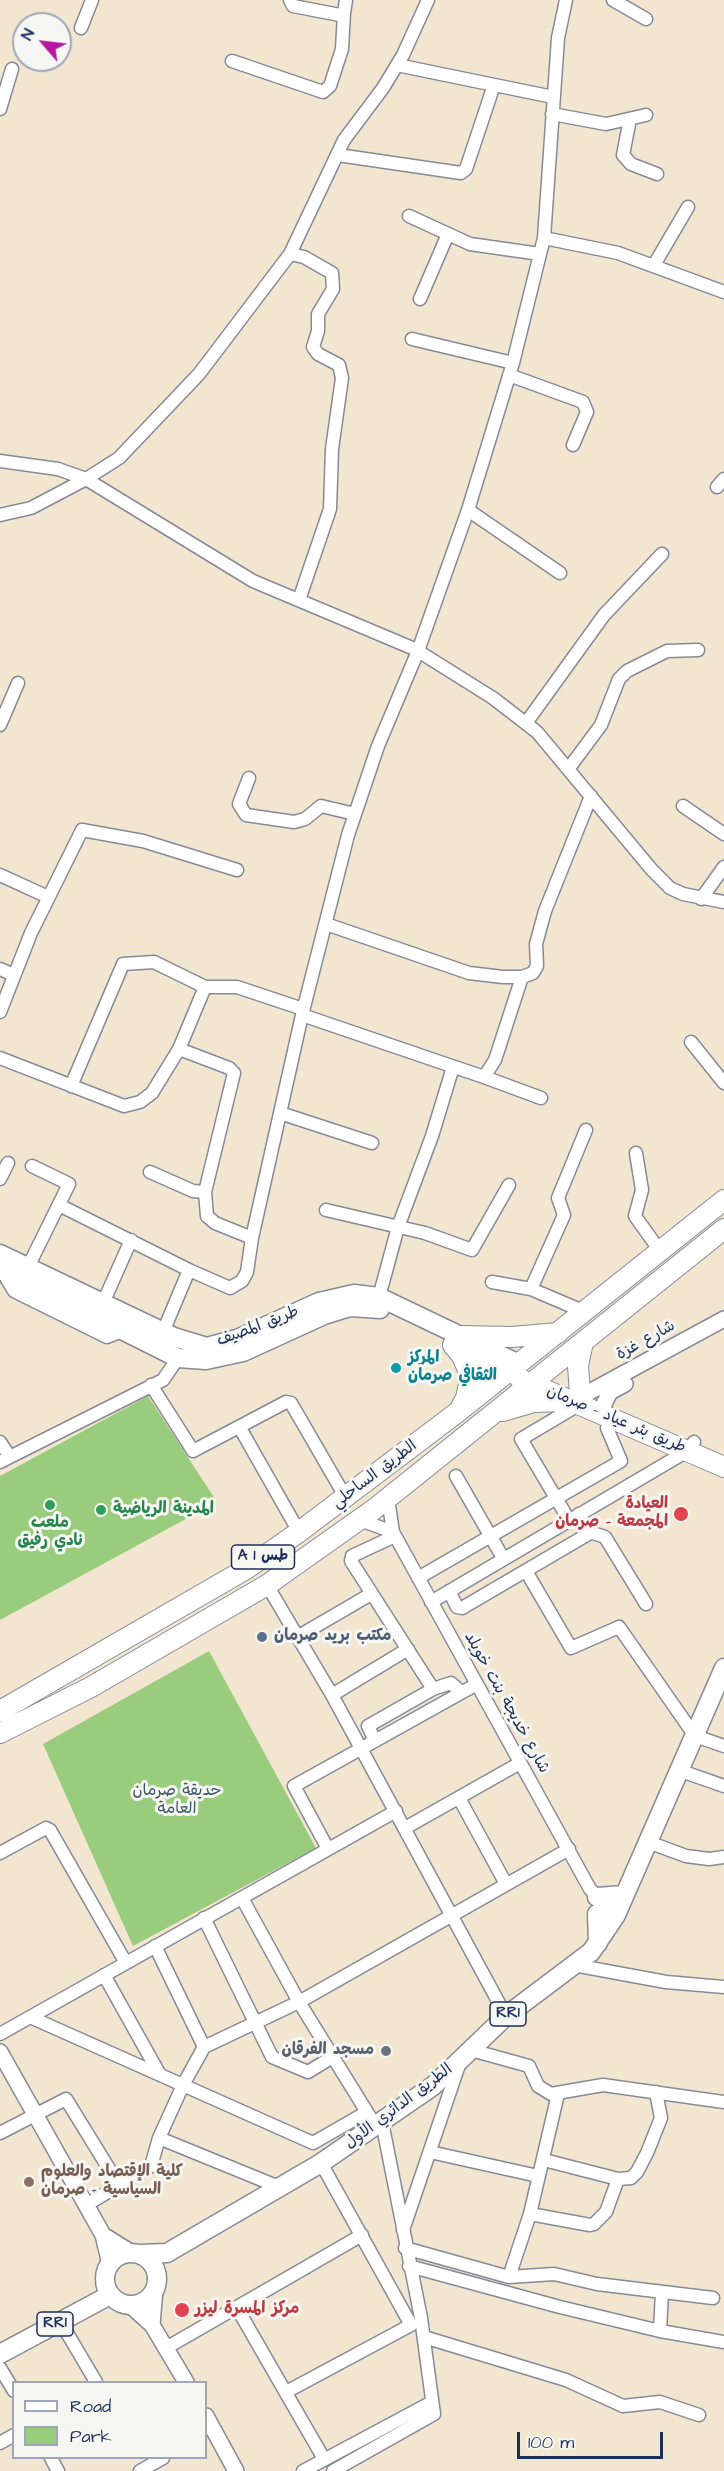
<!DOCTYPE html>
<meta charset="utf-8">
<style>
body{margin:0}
#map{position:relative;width:724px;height:2471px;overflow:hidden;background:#f2e6d0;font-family:"Architects Daughter",sans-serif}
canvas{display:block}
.legend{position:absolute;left:12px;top:2381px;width:195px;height:78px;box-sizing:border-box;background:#f6f6f2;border:2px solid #9ea6b7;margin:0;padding:8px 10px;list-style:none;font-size:18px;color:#1b2f5e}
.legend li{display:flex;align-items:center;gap:12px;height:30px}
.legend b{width:30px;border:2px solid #9ea6b7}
.north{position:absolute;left:12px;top:12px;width:60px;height:60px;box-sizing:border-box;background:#f6f6f2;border:2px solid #9ea6b7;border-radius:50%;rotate:298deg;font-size:16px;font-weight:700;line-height:24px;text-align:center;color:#1b2f5e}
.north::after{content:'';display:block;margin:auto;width:21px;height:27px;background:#b5179e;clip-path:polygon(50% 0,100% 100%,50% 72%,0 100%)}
.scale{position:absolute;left:517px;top:2432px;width:146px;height:27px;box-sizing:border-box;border:3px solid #1b2f5e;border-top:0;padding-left:8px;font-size:18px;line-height:21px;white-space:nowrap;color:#1b2f5e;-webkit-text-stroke:4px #f6f6f2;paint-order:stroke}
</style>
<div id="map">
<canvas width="724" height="2471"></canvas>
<ul class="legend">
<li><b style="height:8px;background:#fff"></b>Road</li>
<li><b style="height:16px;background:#99cd7d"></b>Park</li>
</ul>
<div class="north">N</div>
<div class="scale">100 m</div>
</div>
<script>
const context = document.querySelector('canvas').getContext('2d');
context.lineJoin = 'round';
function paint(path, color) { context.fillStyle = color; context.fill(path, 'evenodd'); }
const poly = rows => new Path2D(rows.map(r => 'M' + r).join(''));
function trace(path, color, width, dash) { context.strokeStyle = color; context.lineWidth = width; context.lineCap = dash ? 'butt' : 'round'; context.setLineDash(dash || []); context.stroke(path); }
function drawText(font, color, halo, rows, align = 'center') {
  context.font = font + ' "Architects Daughter","Playpen Sans Arabic",sans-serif'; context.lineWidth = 6; context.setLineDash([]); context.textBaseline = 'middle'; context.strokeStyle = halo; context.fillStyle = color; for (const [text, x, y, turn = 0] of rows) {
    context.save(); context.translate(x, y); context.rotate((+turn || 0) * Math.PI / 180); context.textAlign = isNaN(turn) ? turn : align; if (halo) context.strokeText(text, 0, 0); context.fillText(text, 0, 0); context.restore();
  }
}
const green = poly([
 [148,1396,217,1502,0,1620,0,1476],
 [209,1651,316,1848,133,1946,43,1744]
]);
const minor = poly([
 [290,0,293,6,340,15,344,13,346,0],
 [613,0,646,19],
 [81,28,92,0],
 [232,61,323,92,330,86,342,49,344,13],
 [397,65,553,97],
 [0,109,12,69],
 [552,114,606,124,646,115],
 [630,119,623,155,631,164,657,174],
 [338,155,461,173,466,169,494,85],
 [409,216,470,244,540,254],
 [544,238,618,253,724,292],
 [290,254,304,257,332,273,333,289,318,314,318,331,313,347,318,354,339,365,342,378,332,449,330,509,299,600],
 [654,265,688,207],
 [420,299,448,234],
 [412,339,513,363],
 [509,375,583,402,587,412,573,445],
 [0,461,58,469,86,479,253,581,417,650],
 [717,487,724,479],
 [468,510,560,573],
 [0,515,31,508,86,479,119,458,199,374,290,254,344,140,383,88,403,55,428,0],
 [418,651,493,698,537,732,652,870,670,888,683,894,724,902],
 [526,723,604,615,662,554],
 [0,725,18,683],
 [569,768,601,725,619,679,627,671,667,651,698,650],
 [249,778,239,804,246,815,294,822,305,819,321,806,355,814],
 [683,806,724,834],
 [0,875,48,897],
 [701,899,724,867],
 [326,924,469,973,503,977,522,977,533,973,537,966,536,944,545,911,591,796],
 [0,969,14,975],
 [0,1012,31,933,82,830,143,841,237,870],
 [302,1015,484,1077,495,1060,522,977],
 [691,1042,724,1083],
 [179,1049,229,1068,234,1073,205,1192,207,1216,215,1223,252,1238],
 [0,1058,124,1106,140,1102,152,1093,179,1049,205,987,237,987,303,1009],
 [484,1077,541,1098],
 [71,1086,123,964,154,962,205,987],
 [280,1113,372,1143],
 [636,1153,642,1190,635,1216,660,1251],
 [150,1172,193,1191,205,1192],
 [0,1179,8,1163],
 [59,1205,189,1270,230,1288,242,1281,247,1272,252,1238,302,1015,348,835,378,746,418,651,468,510,513,363,540,254,544,238,558,38,566,0],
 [326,1210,425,1233,472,1250,509,1185],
 [28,1267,69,1184,32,1166],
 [2,1271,14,1291,107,1337,125,1330],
 [492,1282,531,1289,585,1312],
 [531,1289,564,1215,558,1198,586,1130],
 [379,1297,398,1227,432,1136,453,1067],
 [103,1303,131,1240],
 [163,1332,189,1270],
 [151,1385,193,1451,286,1402,291,1403,346,1498],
 [240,1428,299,1532],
 [0,1442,10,1457],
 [0,1462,163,1380,178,1358],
 [456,1476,503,1558],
 [388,1498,393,1532,590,1889,616,1915],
 [360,1520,393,1532],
 [569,1520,521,1439,580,1404],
 [590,1532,605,1537,646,1604],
 [395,1536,352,1556,351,1561,433,1689],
 [526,1571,571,1648,619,1627,695,1736,724,1746],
 [418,1578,621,1461,607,1428],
 [267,1585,332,1695,506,2016],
 [449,1591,457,1607,462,1608,590,1533,579,1514],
 [431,1602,689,1450,694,1442],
 [299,1636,371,1594],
 [332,1695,408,1649],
 [375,1741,368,1726,433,1689,451,1683,461,1692],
 [681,1771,724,1786],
 [459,1798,506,1884],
 [405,1828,520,1763],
 [648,1842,686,1856,709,1859,724,1857],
 [328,1849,294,1786,477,1684],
 [0,1853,46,1828,50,1830,126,1963],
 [242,1898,299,2002,370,2117],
 [204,1918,272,2057,308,2072,334,2056],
 [155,1946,204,2047],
 [574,1965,666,1982,724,1987],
 [104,1975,160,2075],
 [30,2017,313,2143,367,2112],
 [0,2034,396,1811],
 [471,2050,529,2066,538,2086,551,2094,603,2085,724,2102],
 [0,2133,66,2099,119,2185],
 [159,2138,279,2187],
 [430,2152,538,2176],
 [544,2160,618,2179,631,2178,637,2172,647,2153,661,2118,656,2092],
 [86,2205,151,2166,159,2138,183,2085,204,2047,299,2002,569,1849],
 [530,2214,590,2225,594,2224,606,2212,618,2179],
 [403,2230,460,2062],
 [405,2248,509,2277,554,2274,597,2284,713,2298],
 [409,2266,560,2307,660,2331,724,2342],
 [509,2277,530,2214,558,2094],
 [237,2308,324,2459],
 [60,2321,96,2382],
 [660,2331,662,2292],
 [424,2337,566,2380,623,2406,660,2402,699,2415],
 [166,2348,362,2235],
 [0,2368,14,2391],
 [286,2392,411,2325,321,2163],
 [0,2443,14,2435],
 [51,2458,58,2471],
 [140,2471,163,2458],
 [303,2471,432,2402],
 [333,2471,434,2414,421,2318,382,2122]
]);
const tertiary = poly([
 [584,1395,724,1319],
 [604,1404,610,1392,625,1384],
 [0,2052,103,2235,110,2264],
 [103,2235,132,2253],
 [130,2305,152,2325,186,2382],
 [152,2325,155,2289],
 [206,2416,236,2471]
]);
const primary = poly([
 [0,1254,174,1337,207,1347,237,1339,319,1302,354,1294,379,1297,519,1364],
 [0,1269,178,1358,206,1360,243,1352,324,1315,350,1307,380,1309],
 [454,1345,507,1373],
 [597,1897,624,1895],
 [597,1914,598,1943],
 '105 2279a26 26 0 1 1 52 0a26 26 0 1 1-52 0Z',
 [138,2254,167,2253,321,2163,433,2086,506,2016,591,1952,616,1915,724,1668],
 [0,2354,110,2295]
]);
const trunk = poly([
 [461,1336,512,1337,558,1333],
 [453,1345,462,1356,468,1370,469,1384,466,1398,459,1411],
 [520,1379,724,1467],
 [580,1393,578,1366,583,1342],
 [503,1411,534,1402,565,1401],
 [0,1711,246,1569,299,1532,459,1411,724,1200],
 [0,1733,91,1687,267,1585,373,1510,724,1229]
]);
const markers = [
 [396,1368,6,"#0f9aa8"],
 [50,1505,6,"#2e9e5b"],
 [101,1510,6,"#2e9e5b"],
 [681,1514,8,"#e0444e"],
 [262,1637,6,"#5c6f8a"],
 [386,2051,6,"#6b7280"],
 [29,2182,6,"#8d6e63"],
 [182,2310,8,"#e0444e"]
];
const shields = [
 [263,1557,63],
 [508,2014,36],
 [55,2324,36]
];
const shieldNames = [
 ["A 1 طس",263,1557],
 ["RR1",508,2014],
 ["RR1",55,2324]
];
const streetNames = [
 ["طريق المصيف",258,1327,-21],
 ["شارع غزة",646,1341,-29],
 ["طريق بئر عياد - صرمان",616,1420,23],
 ["الطريق الساحلي",375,1475,-37],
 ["شارع خديجة بنت خويلد",506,1703,61],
 ["الطريق الدائري الأول",399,2107,-37]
];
const cultureNames = [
 ["المركز",408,1359],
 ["الثقافي صرمان",408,1377]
];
const healthNames = [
 ["العيادة",668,1505],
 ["المجمعة - صرمان",668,1523],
 ["مركز المسرة ليزر",195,2310,"left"]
];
const leisureNames = [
 ["المدينة الرياضية",113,1510],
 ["ملعب",50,1524,"center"],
 ["نادي رفيق",50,1542,"center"]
];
const serviceNames = [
 ["مكتب بريد صرمان",274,1637]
];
const parkNames = [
 ["حديقة صرمان",177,1792],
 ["العامة",177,1810]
];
const worshipNames = [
 ["مسجد الفرقان",374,2051]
];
const educationNames = [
 ["كلية الإقتصاد والعلوم",41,2173],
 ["السياسية - صرمان",41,2191]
];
paint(green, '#99cd7d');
trace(minor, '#868a97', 15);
trace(tertiary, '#868a97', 18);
trace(primary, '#868a97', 21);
trace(trunk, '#868a97', 22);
trace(minor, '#fff', 12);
trace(tertiary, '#fff', 15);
trace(primary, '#fff', 18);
trace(trunk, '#fff', 20);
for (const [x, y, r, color] of markers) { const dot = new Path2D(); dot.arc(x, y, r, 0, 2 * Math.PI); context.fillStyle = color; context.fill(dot); trace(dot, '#f6f6f2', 2); }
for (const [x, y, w] of shields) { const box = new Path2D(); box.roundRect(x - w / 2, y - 12, w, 24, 4.5); context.fillStyle = '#f6f6f2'; context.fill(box); trace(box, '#1b2f5e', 1.5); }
drawText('bold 15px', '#1b2f5e', null, shieldNames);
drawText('16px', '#1b2f5e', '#f6f6f2', streetNames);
drawText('bold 16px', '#0d838f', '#f6f6f2', cultureNames, 'left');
drawText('bold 16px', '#be3a42', '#f6f6f2', healthNames, 'right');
drawText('bold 16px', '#27864d', '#f6f6f2', leisureNames, 'left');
drawText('bold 16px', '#4e5e75', '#f6f6f2', serviceNames, 'left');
drawText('16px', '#3a5666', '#f6f6f2', parkNames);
drawText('bold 16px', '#5b616d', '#f6f6f2', worshipNames, 'right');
drawText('bold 16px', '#785e54', '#f6f6f2', educationNames, 'left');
</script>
